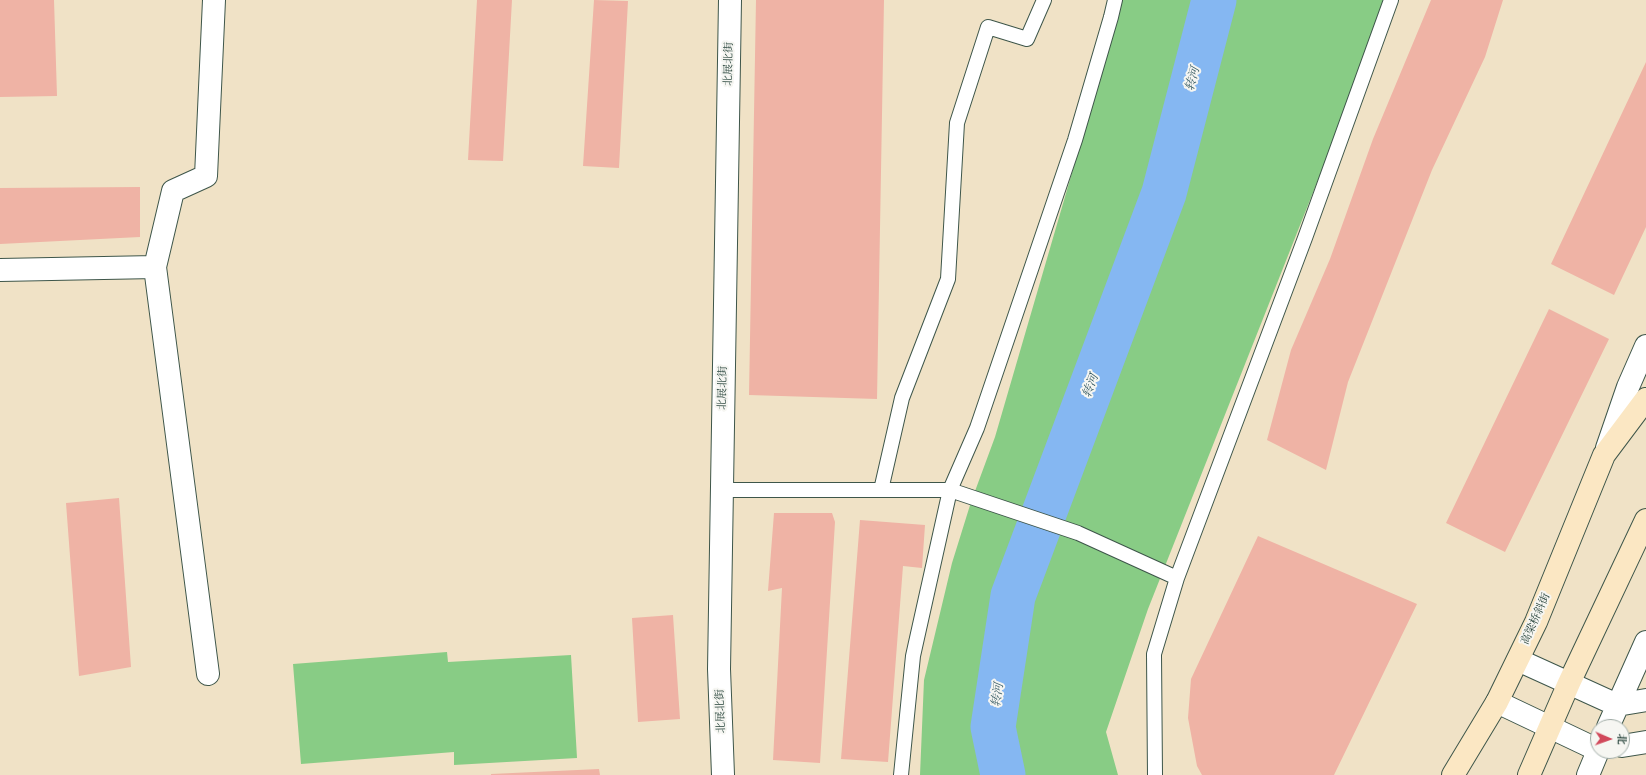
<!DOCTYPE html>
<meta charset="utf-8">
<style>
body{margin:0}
#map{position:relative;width:1646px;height:775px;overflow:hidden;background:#f0e2c6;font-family:"IM FELL Great Primer","Noto Serif SC",serif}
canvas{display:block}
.north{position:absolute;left:1590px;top:719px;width:40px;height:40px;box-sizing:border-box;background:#f6f6f2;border:1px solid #a0aca6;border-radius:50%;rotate:92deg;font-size:11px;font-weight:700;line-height:16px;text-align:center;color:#1f3d34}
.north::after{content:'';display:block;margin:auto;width:14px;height:18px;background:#d1495b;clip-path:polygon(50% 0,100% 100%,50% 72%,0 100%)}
</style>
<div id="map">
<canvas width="1646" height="775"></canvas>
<div class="north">北</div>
</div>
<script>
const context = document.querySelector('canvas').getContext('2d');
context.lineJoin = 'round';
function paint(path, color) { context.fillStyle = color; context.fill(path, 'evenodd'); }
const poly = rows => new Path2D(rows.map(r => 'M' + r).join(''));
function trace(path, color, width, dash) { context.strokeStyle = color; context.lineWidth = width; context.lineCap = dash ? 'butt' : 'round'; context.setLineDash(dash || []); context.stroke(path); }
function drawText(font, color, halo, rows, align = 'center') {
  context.font = font + ' "IM FELL Great Primer","Noto Serif SC",serif'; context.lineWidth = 4; context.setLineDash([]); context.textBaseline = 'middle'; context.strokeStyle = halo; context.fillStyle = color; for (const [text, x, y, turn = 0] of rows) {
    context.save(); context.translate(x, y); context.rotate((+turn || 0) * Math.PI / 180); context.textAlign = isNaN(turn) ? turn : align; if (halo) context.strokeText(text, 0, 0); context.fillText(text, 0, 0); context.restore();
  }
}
const green = poly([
 [1121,0,1387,0,1373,41,1148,609,1106,732,1118,775,920,775,924,680,952,563,971,502,995,437,1120,8],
 [447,652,448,662,571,655,577,758,454,765,454,752,301,764,293,664]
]);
const river = poly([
 [1003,775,993,727,1013,596,1164,193,1214,0]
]);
const building = poly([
 [0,0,54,0,57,96,0,97],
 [477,0,512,0,503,161,468,160],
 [594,0,628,1,619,168,583,166],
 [756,0,884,0,877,399,749,395],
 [1431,0,1503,0,1485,57,1432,170,1348,382,1326,470,1267,440,1291,350,1330,259,1373,139],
 [1646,62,1646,227,1614,295,1551,264],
 [140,187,140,237,0,244,0,188],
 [1549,309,1609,339,1505,552,1446,523],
 [119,498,131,667,79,676,66,503],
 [774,513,832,513,835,522,820,763,773,760,782,588,768,591],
 [860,520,925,525,922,568,903,566,888,762,841,759],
 [1258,536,1417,604,1334,775,1202,775,1197,766,1188,718,1191,679],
 [673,615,680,719,638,722,632,618],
 [599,769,600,775,491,775,491,774]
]);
const service = poly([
 [722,490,950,490,1078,533,1177,578],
 [881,490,902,398,948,279,957,123,988,27,1027,39,1044,0],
 [901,775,913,656,950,490,977,428,1075,140,1111,17,1115,0],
 [1155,775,1154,654,1177,578,1305,238,1391,0]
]);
const minor = poly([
 [0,270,155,267],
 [208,674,155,267,173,191,206,176,214,0],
 [723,775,719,669,730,0]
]);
const tertiary = poly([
 [1607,448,1628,387,1646,346],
 [1518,660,1617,705],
 [1497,702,1598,750],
 [1617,705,1646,700],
 [1608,727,1646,642],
 [1622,746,1646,742],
 [1588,775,1598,751]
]);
const secondary = poly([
 [1453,775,1497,702,1536,622,1604,455,1646,399],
 [1529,775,1569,683,1646,520]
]);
const streetNames = [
 ["北展北街",729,64,-89],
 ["北展北街",723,388,-89],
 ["高梁桥斜街",1536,619,-66],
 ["北展北街",721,711,-92]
];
const waterNames = [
 ["转河",1193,79,-75],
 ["转河",1091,386,-69],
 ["转河",998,695,-82]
];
paint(green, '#88cc85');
trace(river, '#85b7f2', 45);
paint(building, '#efb3a5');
trace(service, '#3e564a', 16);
trace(minor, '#3e564a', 24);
trace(tertiary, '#3e564a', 24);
trace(secondary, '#3e564a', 24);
trace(service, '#fff', 14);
trace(minor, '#fff', 22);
trace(tertiary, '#fff', 22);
trace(secondary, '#fbe7c3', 22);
drawText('11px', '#1f3d34', '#f6f6f2', streetNames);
drawText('italic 12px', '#385c64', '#f6f6f2', waterNames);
</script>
